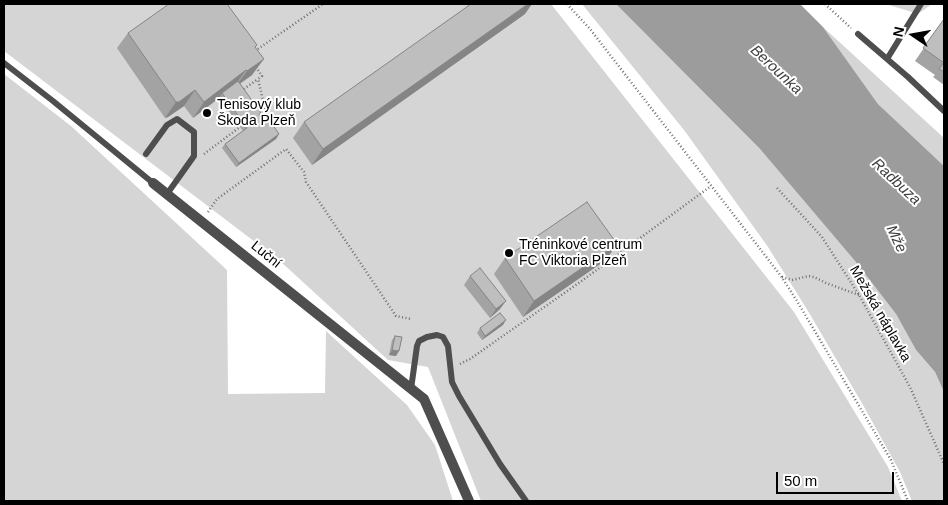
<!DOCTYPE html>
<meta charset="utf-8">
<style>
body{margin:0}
#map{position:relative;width:948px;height:505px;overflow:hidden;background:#fff;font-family:Helvetica,sans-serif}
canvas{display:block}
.frame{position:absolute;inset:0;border:5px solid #000;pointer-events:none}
.north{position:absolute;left:888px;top:10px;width:50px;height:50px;-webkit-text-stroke:4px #fff;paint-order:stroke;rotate:282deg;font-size:14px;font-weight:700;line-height:20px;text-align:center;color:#000}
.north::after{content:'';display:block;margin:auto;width:18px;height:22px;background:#000;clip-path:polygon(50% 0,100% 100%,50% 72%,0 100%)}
.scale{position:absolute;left:776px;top:472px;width:118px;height:22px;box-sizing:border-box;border:2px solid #000;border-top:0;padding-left:6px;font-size:15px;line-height:18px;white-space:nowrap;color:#000;-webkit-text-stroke:4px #fff;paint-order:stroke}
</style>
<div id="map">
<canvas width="948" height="505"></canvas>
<div class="frame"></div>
<div class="north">N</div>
<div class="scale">50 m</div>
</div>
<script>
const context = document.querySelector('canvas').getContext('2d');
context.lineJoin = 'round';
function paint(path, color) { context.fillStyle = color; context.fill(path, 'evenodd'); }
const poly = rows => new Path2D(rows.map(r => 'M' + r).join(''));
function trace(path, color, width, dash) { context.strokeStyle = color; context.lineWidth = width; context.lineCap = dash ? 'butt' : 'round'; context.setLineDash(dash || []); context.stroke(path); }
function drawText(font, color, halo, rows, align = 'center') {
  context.font = font + ' Helvetica,sans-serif'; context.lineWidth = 4; context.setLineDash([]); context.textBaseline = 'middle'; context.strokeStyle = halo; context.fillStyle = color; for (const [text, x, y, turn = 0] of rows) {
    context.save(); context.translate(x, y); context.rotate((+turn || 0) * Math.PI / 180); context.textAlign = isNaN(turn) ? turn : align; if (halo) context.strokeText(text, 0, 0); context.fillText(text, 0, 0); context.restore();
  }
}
const green = poly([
 [4,4,551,4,794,312,888,467,902,501,481,501,428,367,388,360,280,261,4,51],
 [582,4,616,4,760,149,855,261,896,314,916,350,935,372,944,392,944,501,912,501,900,472,863,405,808,311,768,247,684,130],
 [886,4,932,4,918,14],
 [823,27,944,138,944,166,878,104],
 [4,74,71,126,227,270,228,394,325,393,326,331,407,405,435,445,453,501,4,501]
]);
const water = poly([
 [616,4,800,4,823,27,878,104,944,166,944,392,935,372,916,350,896,314,855,261,760,149]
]);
const path = poly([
 [567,4,590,29,781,276,797,301,891,460,908,501],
 [825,4,851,28],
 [255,51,323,4],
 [256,67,262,76,258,79,267,117],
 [241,91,258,79],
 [204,154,240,127],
 [777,188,822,237,859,295,910,387,944,464],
 [208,212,217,199,286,149,304,172,306,182,396,316,411,319],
 [782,277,792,280,809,276,814,277,826,283,859,295],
 [460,364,470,359,583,280,711,186]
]);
const service = poly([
 [858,34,908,77,944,111],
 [887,59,921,4],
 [4,63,53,101,153,183],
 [146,154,167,125,177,119,194,132,194,156,167,194],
 [411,389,417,346,419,341,427,337,437,335,443,337,448,346,452,382,459,396,500,464,526,501]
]);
const minor = poly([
 [153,183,424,399,469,501]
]);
const wall = poly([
 [525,14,312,165,293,138,304,122],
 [944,19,944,85,933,77,935,75,915,61],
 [128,33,256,47,252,75,240,84,261,118,279,134,276,139,236,167,222,148,225,144,243,131,219,98,193,118,184,106,168,117,165,118,117,48],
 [505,258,606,260,523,317,494,274],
 [470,276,500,309,490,318,464,285],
 [503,325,482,340,477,333,480,328],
 [395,336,396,356,389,355,392,340]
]);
const shadedWall = poly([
 [528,4,532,4,525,14,312,165,323,149],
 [264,59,252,75,236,86,247,71],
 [246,70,235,85,222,93,219,98,193,118,204,102],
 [195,90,184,106,168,117,165,118,176,102],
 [279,134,276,139,236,167,239,163],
 [617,244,606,260,523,317,534,301],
 [506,301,500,309,490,318,496,309],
 [506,320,503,325,482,340,485,336],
 [392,350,399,351,396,356,389,355]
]);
const building = poly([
 [169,4,227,4,257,45,255,47,264,59,247,71,246,70,204,102,195,90,179,102,176,102,128,33,169,4],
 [471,4,528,4,323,149,304,122,471,4],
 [944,19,944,63,923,48,944,19],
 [944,62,944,72,939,69,944,62],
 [238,81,261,113,259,114,261,118,266,115,279,134,239,163,225,144,247,128,222,93,238,81],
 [587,202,617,244,534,301,505,258,587,202],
 [480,268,506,301,496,309,470,276,480,268],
 [500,313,506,320,485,336,480,328,500,313],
 [395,336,402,337,399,351,392,350,395,336]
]);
const markers = [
 [207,113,5,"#000"],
 [509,253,5,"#000"]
];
const poiNames = [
 ["Tenisový klub",217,105],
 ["Škoda Plzeň",217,121],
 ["Tréninkové centrum",519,245],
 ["FC Viktoria Plzeň",519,261]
];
const streetNames = [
 ["Luční",266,255,39],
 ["Mežská náplavka",880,314,60]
];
const waterNames = [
 ["Berounka",776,70,43],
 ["Radbuza",896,182,43],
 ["Mže",896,239,65]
];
paint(green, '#d5d5d5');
paint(water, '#9c9c9c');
trace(path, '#707070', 2.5, [1, 2.5]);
trace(service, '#4e4e4e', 6);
trace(minor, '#4e4e4e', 10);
paint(wall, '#a3a3a3');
paint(shadedWall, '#858585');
paint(building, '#bebebe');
trace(building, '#858585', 1);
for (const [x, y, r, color] of markers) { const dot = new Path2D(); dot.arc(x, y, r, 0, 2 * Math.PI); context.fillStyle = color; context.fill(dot); trace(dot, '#fff', 2); }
drawText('14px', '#000', '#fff', poiNames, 'left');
drawText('14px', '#000', '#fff', streetNames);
drawText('italic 15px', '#3d3d3d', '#fff', waterNames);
</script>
